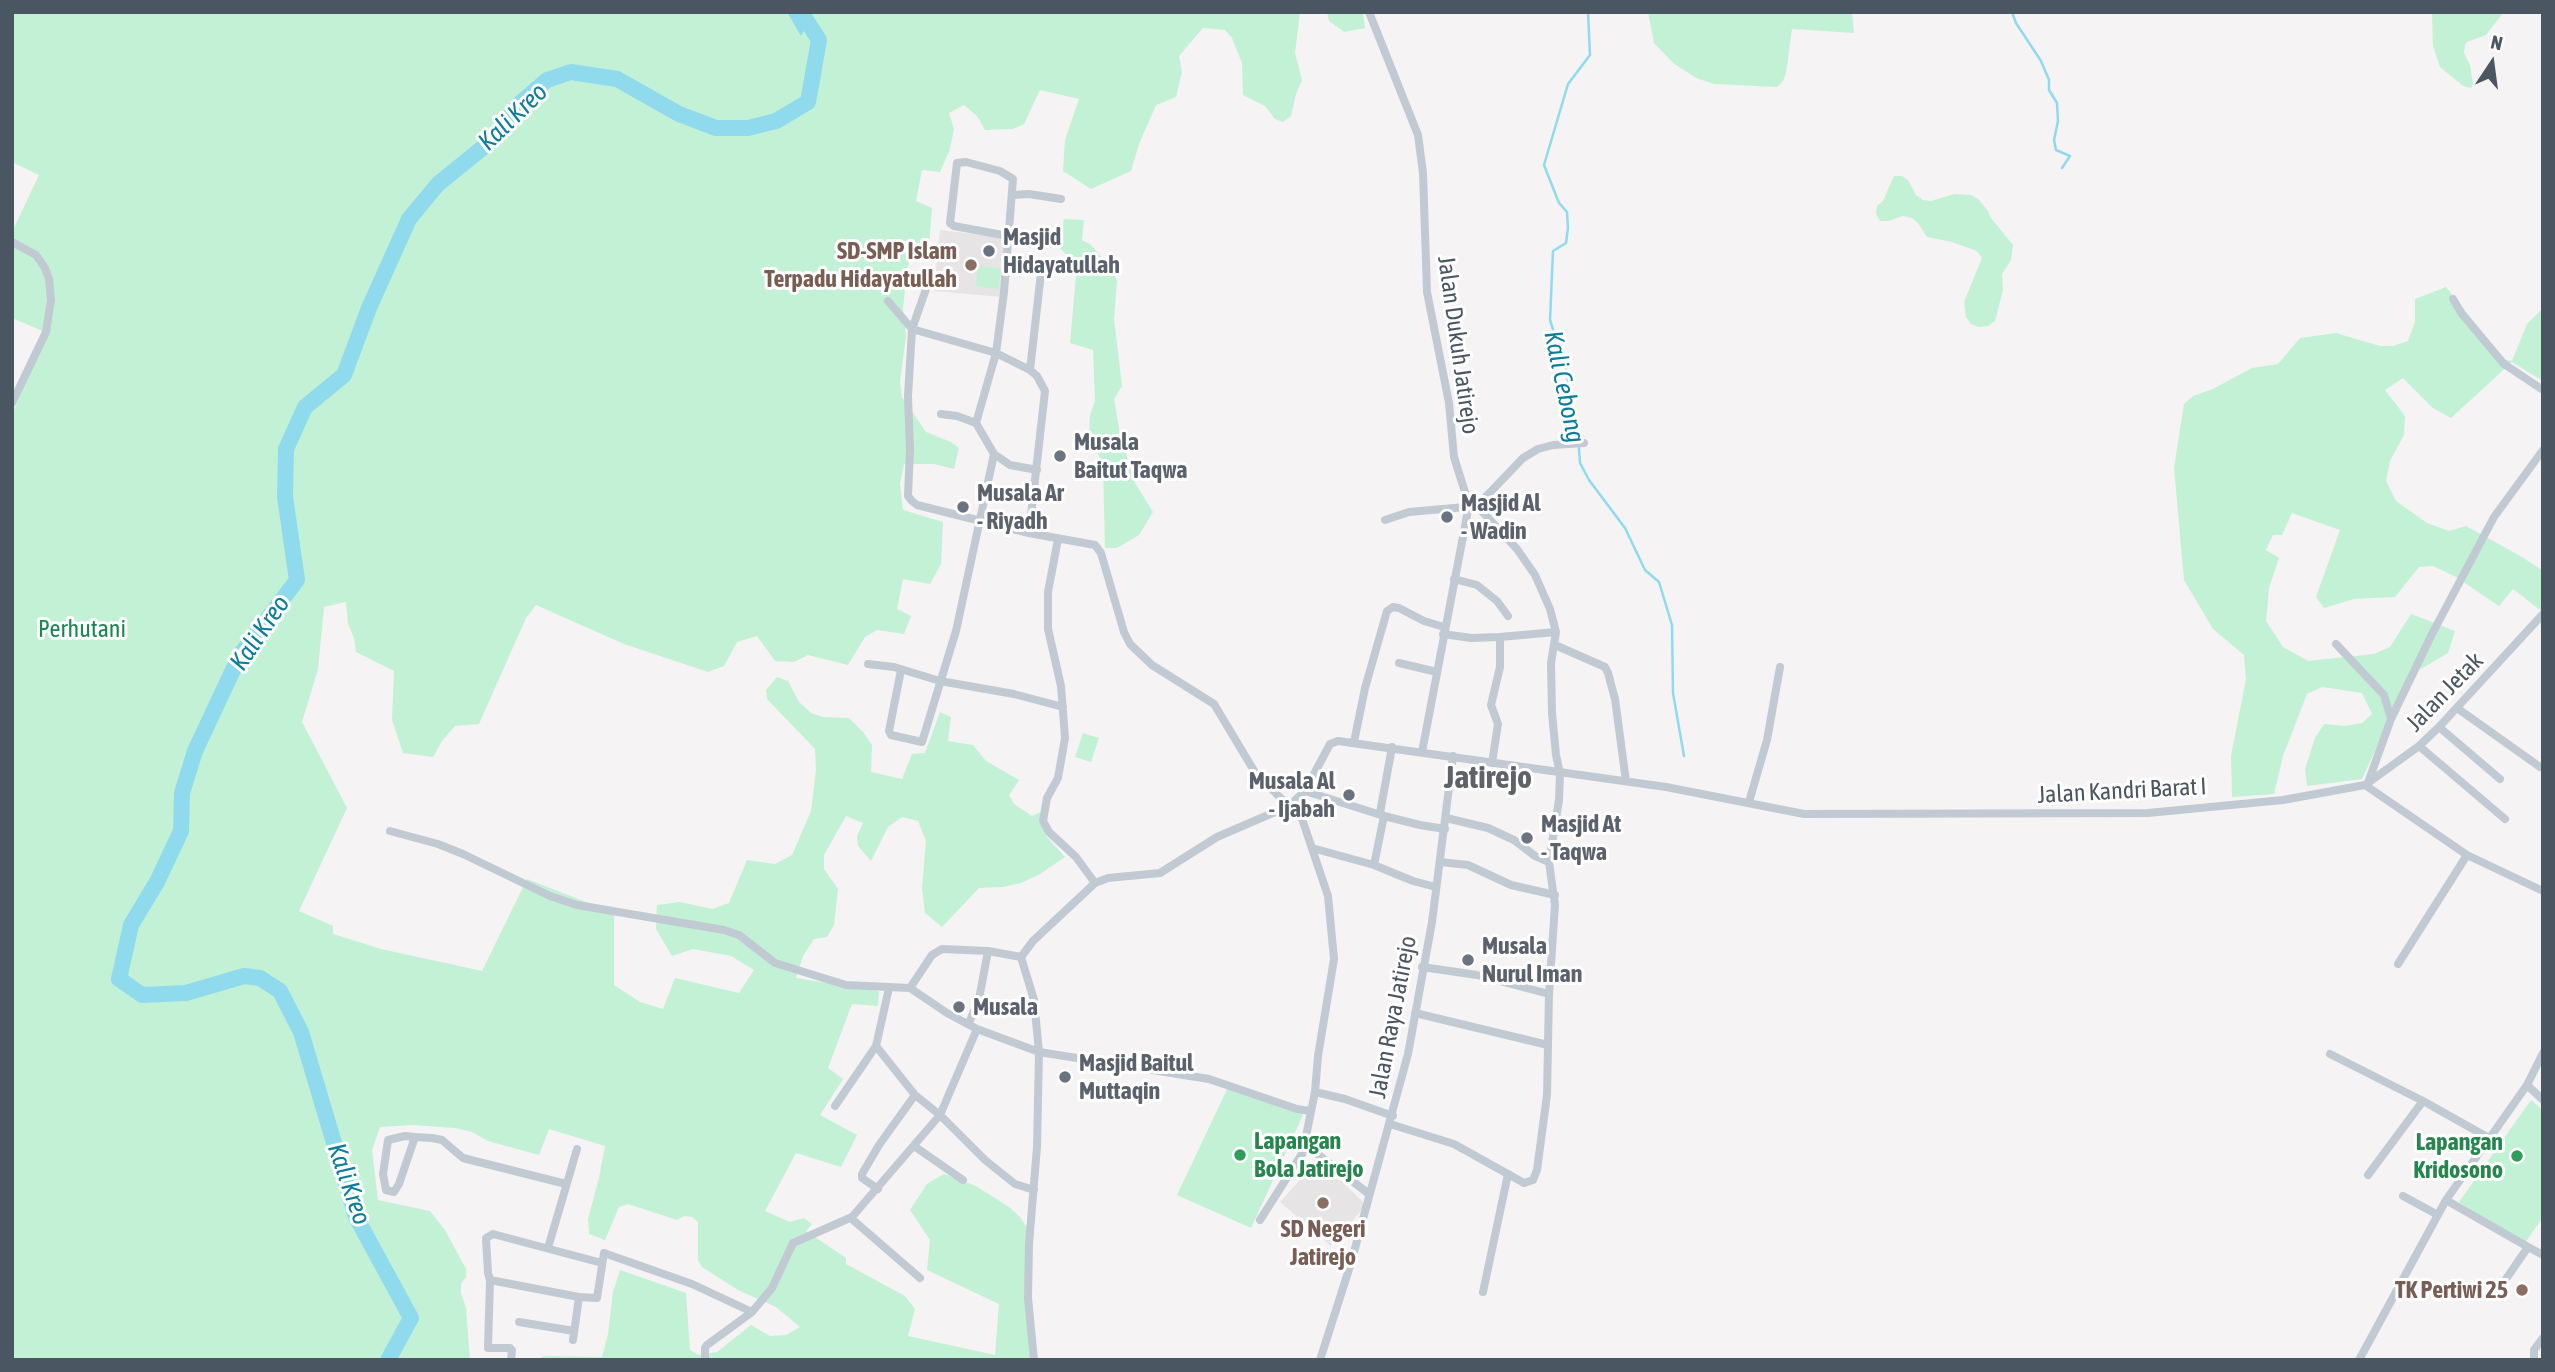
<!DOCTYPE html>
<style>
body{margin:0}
#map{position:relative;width:2555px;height:1372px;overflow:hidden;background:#f5f3f3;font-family:"Asap Condensed",sans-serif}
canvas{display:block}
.frame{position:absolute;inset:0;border:14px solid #4a5661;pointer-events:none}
.north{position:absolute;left:2457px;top:28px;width:70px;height:70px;-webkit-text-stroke:5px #fff;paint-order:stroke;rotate:13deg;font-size:19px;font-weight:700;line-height:28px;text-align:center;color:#4a5661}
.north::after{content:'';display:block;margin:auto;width:24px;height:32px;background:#4a5661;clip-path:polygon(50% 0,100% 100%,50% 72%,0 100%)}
</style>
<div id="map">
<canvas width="2555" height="1372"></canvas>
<div class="frame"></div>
<div class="north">N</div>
</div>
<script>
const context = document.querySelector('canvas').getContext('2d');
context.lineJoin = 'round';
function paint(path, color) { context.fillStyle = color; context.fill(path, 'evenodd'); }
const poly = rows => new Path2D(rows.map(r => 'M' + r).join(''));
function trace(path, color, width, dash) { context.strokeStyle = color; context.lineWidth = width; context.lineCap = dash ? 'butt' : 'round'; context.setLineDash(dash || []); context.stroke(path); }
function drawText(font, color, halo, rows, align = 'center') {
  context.font = font + ' "Asap Condensed",sans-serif'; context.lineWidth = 6; context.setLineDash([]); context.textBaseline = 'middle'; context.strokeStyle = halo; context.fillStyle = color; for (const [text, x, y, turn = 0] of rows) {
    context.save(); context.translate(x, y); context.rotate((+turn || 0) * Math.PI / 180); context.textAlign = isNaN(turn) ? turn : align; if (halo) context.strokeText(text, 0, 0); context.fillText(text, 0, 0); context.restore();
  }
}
const education = poly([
 [940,230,1006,238,1002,297,934,291],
 [1319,1159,1366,1205,1331,1246,1280,1202]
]);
const green = poly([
 [12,12,787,12,792,18,809,23,814,12,1300,12,1295,53,1302,80,1296,94,1291,116,1283,122,1275,119,1265,106,1243,95,1242,63,1232,38,1225,30,1203,28,1179,56,1182,72,1176,97,1156,105,1139,144,1131,171,1091,189,1063,171,1065,140,1079,99,1040,90,1024,124,1013,129,985,130,977,116,964,105,949,113,954,129,950,149,940,172,922,170,916,201,932,208,928,258,910,258,907,270,903,309,906,336,900,382,902,397,926,432,951,442,959,448,954,469,934,464,904,464,900,484,903,510,943,522,941,564,930,584,903,579,897,609,911,616,904,634,877,630,865,637,848,665,808,655,794,662,775,661,757,636,737,642,724,666,708,672,624,644,536,605,526,618,479,724,455,726,442,741,433,757,403,753,392,720,394,671,356,652,354,638,348,624,346,602,324,607,318,669,302,722,347,808,299,911,333,926,333,934,381,949,482,971,527,879,586,902,614,908,614,985,640,1002,663,1009,675,978,739,993,754,970,731,956,693,949,672,956,656,929,657,905,680,902,712,909,729,903,747,860,775,864,792,855,811,811,816,770,815,749,767,699,766,690,777,677,788,681,799,702,811,713,823,717,849,718,863,732,872,745,871,772,902,779,912,754,925,753,940,712,951,717,948,741,973,745,986,761,1019,780,1009,795,1014,804,1032,816,1041,812,1039,821,1047,837,1065,857,1040,874,1021,883,1003,887,979,888,942,927,925,913,922,888,926,841,918,821,902,817,888,827,871,861,858,846,857,836,863,823,846,816,824,855,824,869,838,889,834,925,827,937,814,939,803,956,796,978,879,991,878,1006,852,1004,828,1068,843,1079,820,1115,857,1135,841,1167,796,1153,765,1211,790,1222,804,1218,812,1224,806,1231,846,1258,846,1264,905,1296,915,1309,908,1336,995,1355,999,1304,927,1270,930,1240,910,1210,927,1184,944,1174,976,1186,1009,1207,1020,1217,1029,1231,1035,1360,536,1360,544,1356,602,1357,608,1334,613,1292,620,1270,686,1293,690,1350,699,1355,717,1352,751,1325,770,1336,786,1335,800,1327,776,1307,738,1290,702,1267,698,1260,698,1222,692,1217,684,1216,677,1220,628,1204,619,1207,605,1240,589,1234,588,1219,599,1178,605,1146,549,1129,539,1155,488,1141,472,1132,455,1128,413,1125,380,1127,372,1150,378,1200,430,1211,445,1230,466,1269,466,1277,461,1284,461,1293,466,1308,470,1360,12,1360,12,415,45,332,12,318,12,232,39,175,12,162],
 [1327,12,1363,12,1365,28,1344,32,1329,21],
 [1648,12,1852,12,1854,33,1792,29,1786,73,1783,81,1777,87,1714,84,1696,78,1673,63,1654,43],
 [2504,12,2486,35,2467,42,2465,45,2464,53,2470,65,2473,84,2471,88,2463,86,2440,67,2433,46,2432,13],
 [1894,176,1902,176,1908,180,1916,195,1923,200,1931,201,1954,194,1971,195,1978,199,1988,211,1991,218,2013,245,2011,260,2002,274,2003,290,1995,321,1988,326,1979,327,1971,324,1966,317,1964,302,1982,258,1977,251,1952,242,1927,237,1918,223,1912,218,1903,216,1888,221,1880,221,1876,214,1877,206,1883,201],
 [1064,219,1084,220,1082,240,1090,244,1112,269,1117,281,1114,319,1122,386,1114,399,1120,434,1135,483,1153,512,1139,535,1117,548,1105,548,1103,465,1089,435,1090,415,1095,401,1093,350,1070,343,1076,276,1071,260,1059,247],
 [978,266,1001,269,998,289,976,286],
 [2446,287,2504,359,2512,361,2527,324,2543,308,2543,381,2512,362,2451,418,2433,408,2403,378,2385,390,2405,416,2404,435,2390,461,2386,481,2396,501,2427,523,2449,531,2466,526,2522,557,2543,571,2543,606,2540,610,2513,589,2499,606,2456,577,2433,566,2419,567,2395,597,2354,599,2324,608,2316,597,2340,530,2292,513,2282,535,2273,535,2266,550,2279,558,2269,588,2266,621,2283,647,2308,661,2374,654,2390,647,2411,614,2455,631,2448,653,2421,669,2412,670,2362,779,2307,786,2305,769,2315,738,2324,724,2345,726,2362,723,2372,714,2362,693,2322,687,2307,694,2283,756,2274,794,2232,797,2231,756,2246,679,2244,655,2213,629,2184,580,2174,468,2184,404,2193,396,2213,389,2252,368,2278,364,2300,338,2336,333,2380,346,2393,346,2408,341,2415,322,2415,299],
 [1083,733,1099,738,1091,762,1075,757],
 [1230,1083,1303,1115,1251,1228,1177,1195],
 [2531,1100,2543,1110,2543,1217,2523,1246,2459,1202]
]);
const water = poly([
 [787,12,814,12,801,36]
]);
const stream = poly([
 [1588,12,1590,55,1568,84,1544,165,1559,203,1567,212,1568,228,1566,243,1553,251,1550,320,1566,370,1578,436,1580,463,1589,480,1625,528,1645,570,1659,582,1672,625,1673,693,1684,756],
 [2012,12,2016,23,2041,61,2049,80,2049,90,2057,103,2058,121,2054,140,2056,150,2070,156,2062,168]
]);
const river = poly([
 [388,1360,411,1318,356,1217,301,1032,280,991,260,978,244,976,186,993,142,995,119,979,131,925,157,882,181,831,182,793,195,751,240,655,297,580,285,497,286,449,305,407,344,375,369,308,409,219,438,184,496,137,518,105,547,80,571,72,617,79,679,114,716,128,748,128,776,121,808,102,819,40,801,12]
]);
const minor = poly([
 [1369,12,1418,135,1423,173,1427,292,1449,403,1454,457,1469,505,1422,752],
 [1012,195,1029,194,1061,199],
 [1008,236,954,226,950,223,957,163,966,162,1000,171,1013,179,1004,292,996,353,1030,370,1037,376,1045,391,1029,533],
 [12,242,36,255,45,268,49,279,51,300,46,332,12,403],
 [1006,257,1042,264,1030,370],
 [926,289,912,329,996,353,976,423],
 [2453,299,2462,314,2504,364,2543,390],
 [888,301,912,329,908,396,910,449,908,496,912,501,917,505,1029,533,1095,545,1101,553,1124,632,1130,644,1152,665,1214,704,1256,774,1289,806],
 [994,454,1010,465,1037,470],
 [1385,520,1409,512,1477,506,1523,458,1538,449,1553,445,1584,443],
 [1058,539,1048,592,1048,629,1061,686,1065,738,1058,778,1047,798,1043,821,1049,832,1076,857,1095,883],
 [1454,579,1477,585,1497,601,1508,616],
 [1443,634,1471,638,1500,637],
 [2336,644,2384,695,2391,719,2369,780],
 [1555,645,1605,667,1608,673,1615,699,1626,781],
 [1399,663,1437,672],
 [868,664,894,667,940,681,1014,694,1063,707],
 [901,670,889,731,891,735,922,742,956,631,994,454,976,423,957,416,941,414],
 [2457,708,2540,767],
 [2391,719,2432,634,2494,517,2543,450],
 [2439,727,2500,779],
 [1354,742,1365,688,1387,611,1393,607,1399,608,1424,621,1444,627],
 [2419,746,2505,819],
 [1492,763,1498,724,1491,705,1500,667,1500,637,1556,632],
 [2365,785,2419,746,2439,727,2543,614],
 [1305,791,1384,816,1420,825,1445,829],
 [1296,801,1328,896,1334,959,1318,1056,1315,1092,1305,1141,1307,1146,1369,1194],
 [1749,802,1767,740,1780,667],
 [1380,813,1392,747],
 [1446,818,1488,828,1514,840,1535,856,1549,862],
 [390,831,438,844,463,854,550,896,577,905,724,930,739,935,775,963,846,985,910,988,947,1013,977,1029,1039,1052,1209,1079,1297,1109,1310,1111],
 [1312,848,1374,865,1413,881,1436,887],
 [1440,862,1468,865,1511,885,1555,895],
 [1374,865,1384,816],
 [1021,957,1033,941,1095,883,1108,878,1160,873,1217,837,1289,806,1305,791,1330,744,1338,741,1666,787,1804,814,2148,813,2283,800,2365,785,2467,855,2543,891],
 [1021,957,1034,1000,1039,1052,1037,1147,1029,1244,1028,1298,1034,1360],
 [2398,964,2467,855],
 [1422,967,1477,975,1549,994],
 [910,988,932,955,942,949,988,951,1021,957],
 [1415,1013,1548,1045],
 [969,1023,979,999,988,951],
 [876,1046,915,1095,940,1115,985,1160,1015,1184,1034,1190],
 [2330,1054,2423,1101,2489,1138],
 [2527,1085,2543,1100],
 [1315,1092,1345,1099,1393,1116],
 [835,1106,876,1046,889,988],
 [1390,1124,1454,1144,1524,1183,1533,1180,1537,1170,1547,1095,1549,994,1555,905,1549,862,1559,800,1560,773,1556,755,1552,713,1551,663,1556,632,1550,609,1535,575,1517,549,1477,506],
 [415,1137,399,1184,394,1192,386,1190,383,1174,388,1140,405,1136,415,1137,432,1138,442,1140,463,1158,566,1184],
 [914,1146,963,1180],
 [2368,1175,2423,1101],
 [878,1189,862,1178,862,1174,879,1145,915,1095],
 [2403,1196,2438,1215],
 [2446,1200,2528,1247,2506,1279],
 [1260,1220,1307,1146],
 [2528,1247,2543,1255],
 [548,1248,577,1149],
 [920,1278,853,1220,852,1217,940,1115,977,1029],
 [490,1280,579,1297],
 [1483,1292,1508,1174],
 [519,1322,574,1331],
 [573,1340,579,1297,597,1298,604,1253,692,1284,752,1312],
 [511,1360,512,1350,510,1348,488,1348,490,1280,488,1273,486,1238,493,1234,602,1263],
 [705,1360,705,1348,707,1345,752,1312,772,1288,793,1243,852,1217],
 [1320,1360,1351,1263,1408,1054,1432,922,1453,756],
 [2359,1360,2446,1200,2527,1085,2543,1053],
 [2534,1360,2534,1350,2543,1338]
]);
const markers = [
 [989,251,7,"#6b7280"],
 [971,265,7,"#8d6e63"],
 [1060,456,7,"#6b7280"],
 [963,507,7,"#6b7280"],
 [1447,517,7,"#6b7280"],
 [1349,795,7,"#6b7280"],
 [1527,838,7,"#6b7280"],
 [1468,960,7,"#6b7280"],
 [959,1007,7,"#6b7280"],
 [1065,1077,7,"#6b7280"],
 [1240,1155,7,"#2e9e5b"],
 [2517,1156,7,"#2e9e5b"],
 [1323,1203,7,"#8d6e63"],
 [2522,1290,7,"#8d6e63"]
];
const worshipNames = [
 ["Masjid",1003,237],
 ["Hidayatullah",1003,265],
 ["Musala",1074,442],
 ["Baitut Taqwa",1074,470],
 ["Musala Ar",977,493],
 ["- Riyadh",977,521],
 ["Masjid Al",1461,503],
 ["- Wadin",1461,531],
 ["Musala Al",1335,781,"right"],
 ["- Ijabah",1335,809,"right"],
 ["Masjid At",1541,824],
 ["- Taqwa",1541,852],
 ["Musala",1482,946],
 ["Nurul Iman",1482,974],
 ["Musala",973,1007],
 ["Masjid Baitul",1079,1063],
 ["Muttaqin",1079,1091]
];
const educationNames = [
 ["SD-SMP Islam",957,251],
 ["Terpadu Hidayatullah",957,279],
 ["SD Negeri",1323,1229,"center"],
 ["Jatirejo",1323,1257,"center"],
 ["TK Pertiwi 25",2508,1290]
];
const streetNames = [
 ["Jalan Dukuh Jatirejo",1458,345,82],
 ["Jalan Jetak",2445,692,-46],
 ["Jalan Kandri Barat I",2122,791,-3],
 ["Jalan Raya Jatirejo",1393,1017,-79]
];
const parkNames = [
 ["Perhutani",82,629]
];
const leisureNames = [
 ["Lapangan",1254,1141],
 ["Bola Jatirejo",1254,1169],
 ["Lapangan",2503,1142,"right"],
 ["Kridosono",2503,1170,"right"]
];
const waterNames = [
 ["Kali Kreo",513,117,-44],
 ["Kali Cebong",1564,387,78],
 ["Kali Kreo",260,633,-56],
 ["Kali Kreo",349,1184,71]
];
const districtNames = [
 ["Jatirejo",1488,778]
];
paint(education, '#e6e4e5');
paint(green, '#c3f1d5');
paint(water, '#90daee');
trace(stream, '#90daee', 2.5);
trace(river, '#90daee', 16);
trace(minor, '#c1cad2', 8);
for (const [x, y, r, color] of markers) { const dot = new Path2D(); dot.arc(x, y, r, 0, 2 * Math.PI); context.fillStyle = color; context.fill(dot); trace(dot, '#fff', 2.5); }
drawText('bold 24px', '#5b616d', '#fff', worshipNames, 'left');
drawText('bold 24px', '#785e54', '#fff', educationNames, 'right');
drawText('24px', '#4a5661', '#fff', streetNames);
drawText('24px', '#17864f', '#fff', parkNames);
drawText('bold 24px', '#27864d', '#fff', leisureNames, 'left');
drawText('italic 26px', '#0c7c9b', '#fff', waterNames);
drawText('bold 32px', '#5f6368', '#fff', districtNames);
</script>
